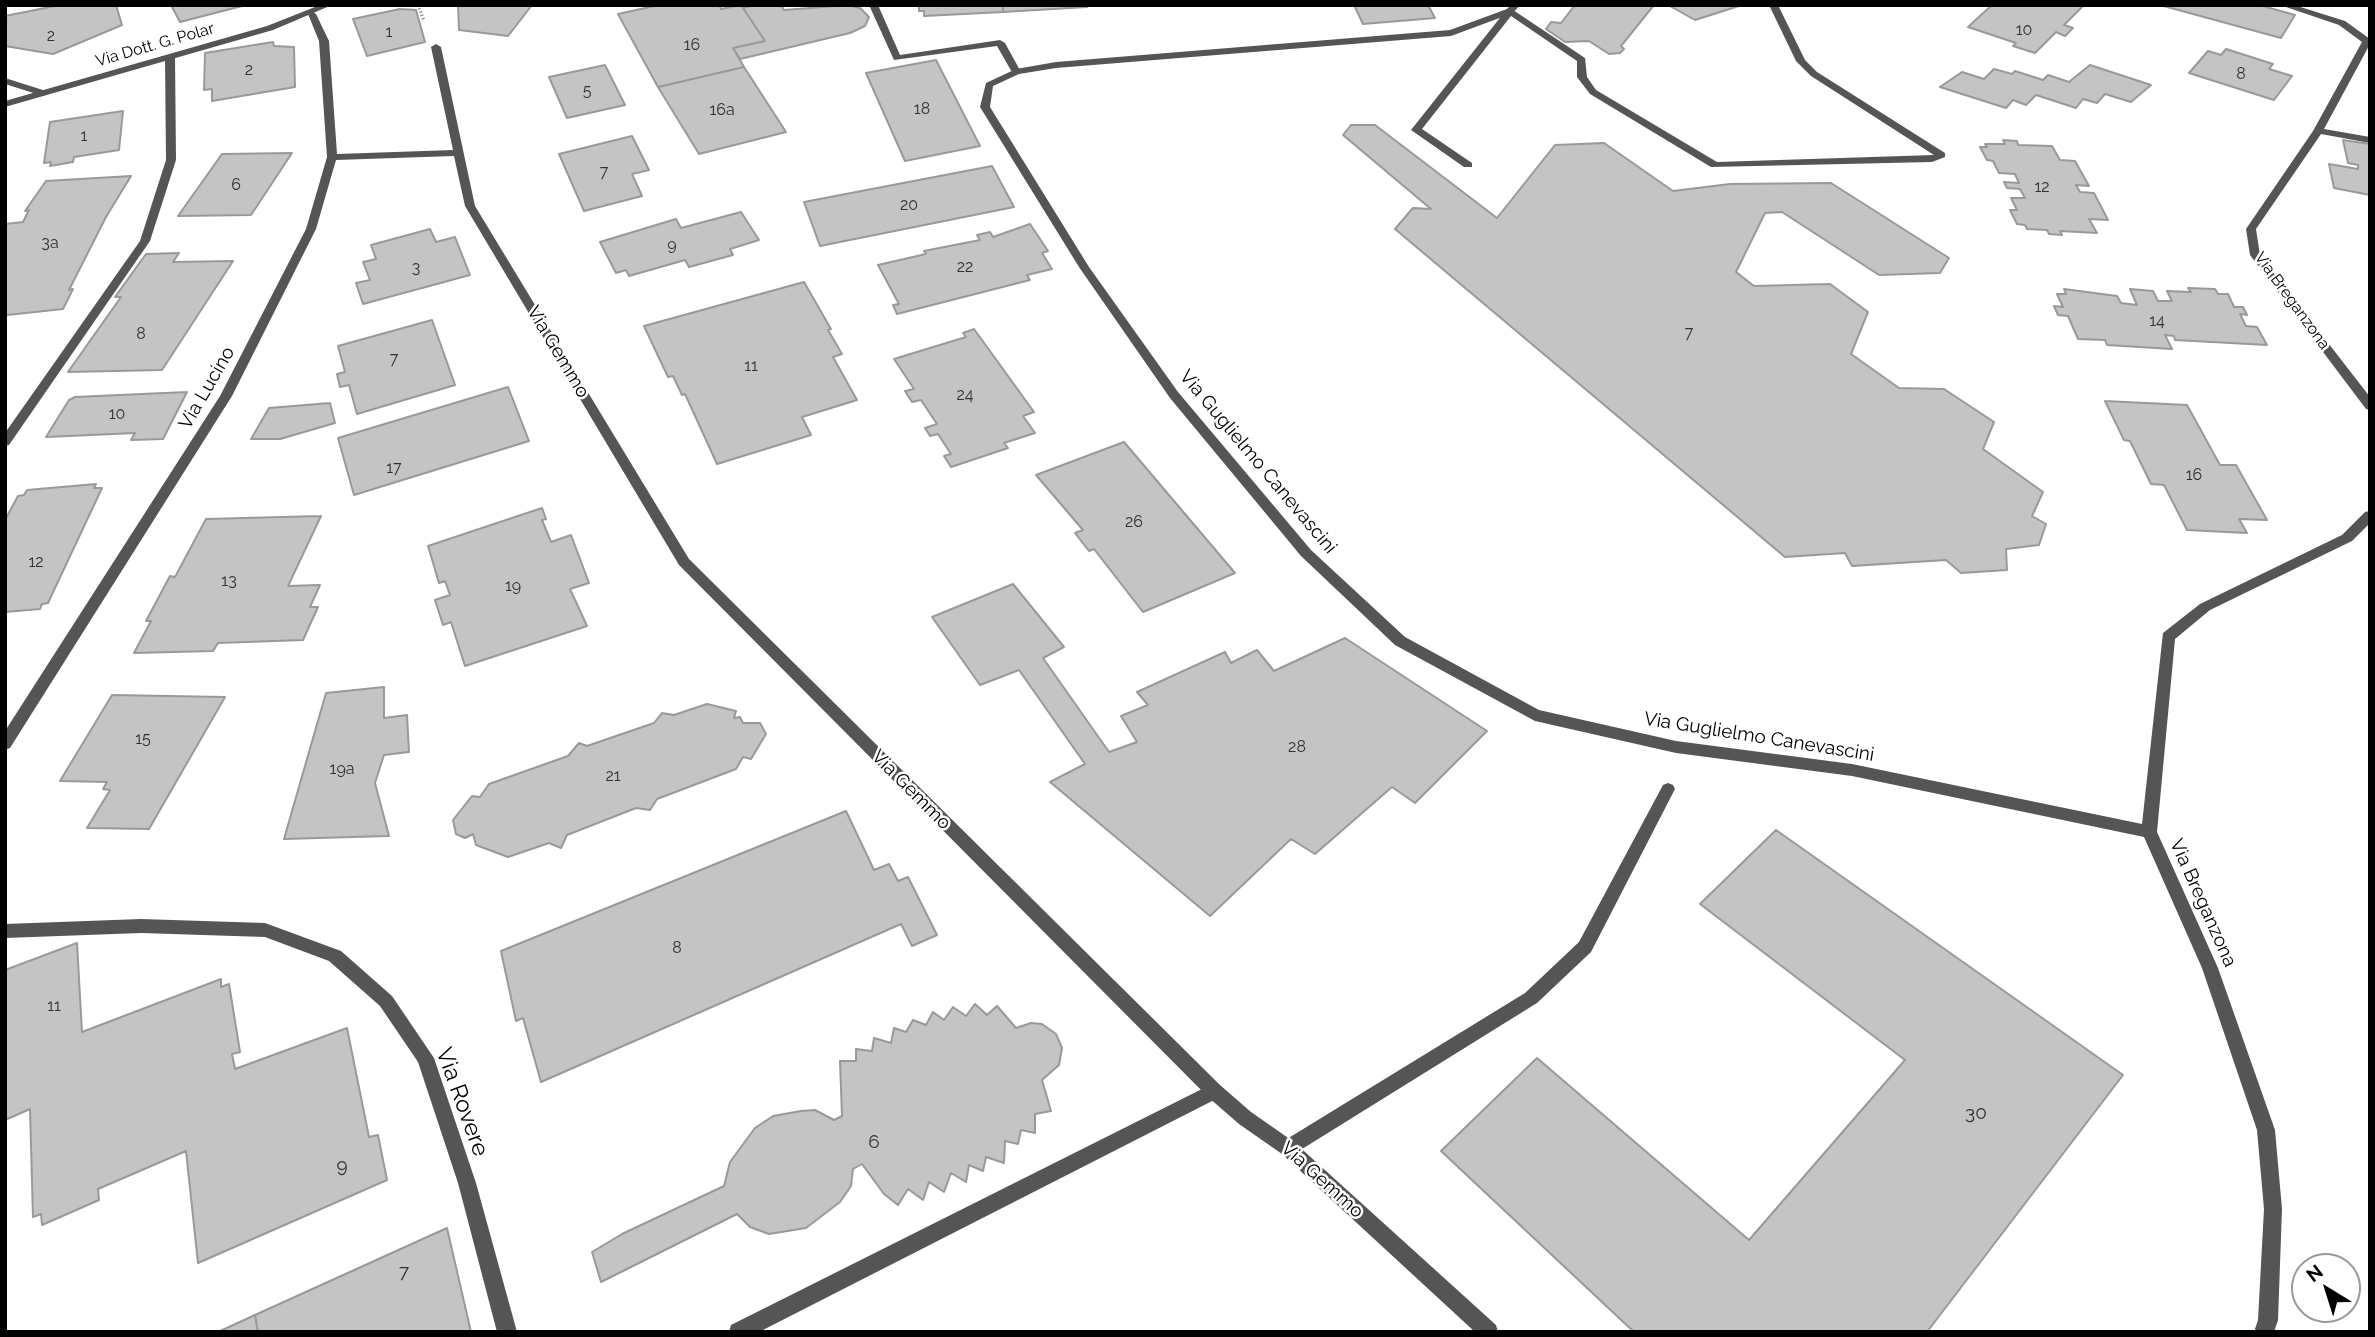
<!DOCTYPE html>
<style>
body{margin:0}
#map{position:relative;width:2375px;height:1337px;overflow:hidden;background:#fff;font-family:Raleway,sans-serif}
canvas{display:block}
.frame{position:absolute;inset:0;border:7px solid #000;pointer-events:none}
.north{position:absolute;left:2291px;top:1253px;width:70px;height:70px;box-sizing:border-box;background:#fff;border:2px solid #999;border-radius:50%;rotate:322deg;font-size:19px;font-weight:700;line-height:28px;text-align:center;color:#000}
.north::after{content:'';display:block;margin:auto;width:24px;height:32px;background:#000;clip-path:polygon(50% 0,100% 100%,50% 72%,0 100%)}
</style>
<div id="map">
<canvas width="2375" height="1337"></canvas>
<div class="frame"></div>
<div class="north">N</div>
</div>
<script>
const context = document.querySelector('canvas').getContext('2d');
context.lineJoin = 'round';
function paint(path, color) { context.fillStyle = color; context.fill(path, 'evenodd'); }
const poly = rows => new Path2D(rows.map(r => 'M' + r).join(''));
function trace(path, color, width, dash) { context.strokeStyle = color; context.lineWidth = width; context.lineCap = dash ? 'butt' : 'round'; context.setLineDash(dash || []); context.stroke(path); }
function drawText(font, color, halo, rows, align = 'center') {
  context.font = font + ' Raleway,sans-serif'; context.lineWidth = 5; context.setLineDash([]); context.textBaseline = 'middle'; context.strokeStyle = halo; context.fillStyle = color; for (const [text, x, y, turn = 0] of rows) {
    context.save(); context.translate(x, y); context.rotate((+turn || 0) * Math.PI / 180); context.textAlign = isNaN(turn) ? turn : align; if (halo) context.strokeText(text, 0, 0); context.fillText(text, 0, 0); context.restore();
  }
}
const building = poly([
 [60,5,116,5,122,25,53,54,5,46,5,16,60,5],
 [171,5,246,5,180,22,171,5],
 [458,5,532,5,508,36,459,30,458,5],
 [659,5,719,5,721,9,741,5,765,41,733,48,744,67,658,87,618,14,659,5],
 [755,5,781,5,784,10,848,5,860,8,869,17,865,26,850,33,740,59,733,48,765,41,743,8,755,5],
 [919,5,1003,5,1003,12,924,16,924,11,919,11,919,5],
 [1003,5,1087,5,1087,7,1003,12,1003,5],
 [1354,5,1428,5,1435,18,1363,24,1354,5],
 [1575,5,1654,5,1621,46,1624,49,1620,53,1609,54,1589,41,1565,42,1546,29,1551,22,1561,23,1575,5],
 [1668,5,1742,5,1695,20,1668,5],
 [1992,5,2084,5,2064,25,2073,28,2065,36,2056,32,2035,53,2013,46,2016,43,1968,27,1992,5],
 [2160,5,2259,5,2295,15,2281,38,2160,5],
 [400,9,416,10,425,42,367,56,353,19,400,9],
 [273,42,274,46,294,47,295,87,212,101,212,89,204,90,205,53,273,42],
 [2226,49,2273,64,2269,69,2292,76,2274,100,2189,73,2208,51,2221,55,2226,49],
 [936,60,980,146,905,161,866,73,936,60],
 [605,65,625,105,567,118,549,77,605,65],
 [2090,65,2151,85,2131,102,2105,94,2097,103,2083,99,2076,108,2036,95,2026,105,2013,100,2006,108,1940,87,1962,72,1984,79,1994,69,2012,74,2015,71,2043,80,2048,75,2069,82,2090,65],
 [744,67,786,132,699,154,658,87,744,67],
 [123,111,119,150,74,157,73,162,50,166,51,162,44,163,50,122,123,111],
 [1351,125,1375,125,1497,218,1555,145,1604,143,1673,191,1730,184,1831,183,1949,258,1940,273,1879,275,1782,212,1765,213,1736,272,1754,286,1830,284,1868,312,1851,354,1899,388,1944,389,1994,422,1983,449,2043,492,2032,516,2046,524,2039,545,2006,549,2007,570,1961,573,1946,560,1852,566,1845,553,1785,557,1395,229,1413,208,1431,209,1343,135,1351,125],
 [632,136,649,170,632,174,642,196,584,211,559,154,632,136],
 [2003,140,2017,141,2018,145,2052,146,2060,160,2075,161,2089,186,2076,185,2080,192,2094,193,2108,220,2089,219,2097,233,2060,231,2062,235,2049,234,2047,230,2027,229,2025,225,2017,224,2010,210,2017,210,2011,198,2025,198,2020,189,2007,188,2004,182,2019,183,2015,174,1999,173,1993,161,1987,160,1980,147,1987,147,1985,144,2005,144,2003,140],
 [2343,140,2370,144,2370,195,2334,188,2329,164,2358,169,2358,165,2348,163,2343,140],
 [292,153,251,215,178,216,222,154,292,153],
 [992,166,1014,207,820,246,804,202,992,166],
 [131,176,106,217,69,290,73,289,63,309,7,315,5,318,5,224,23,222,29,210,25,211,46,181,131,176],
 [741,212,759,240,730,249,733,255,689,267,685,260,629,276,626,270,616,273,600,242,676,219,681,228,741,212],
 [1030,224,1048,251,1042,253,1052,269,1027,275,1030,280,897,314,893,305,899,304,878,265,926,254,924,251,980,240,977,235,990,232,993,237,1030,224],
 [430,229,436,242,455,237,470,275,363,304,356,283,370,280,363,262,376,259,371,245,430,229],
 [179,253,173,262,233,261,162,370,68,372,121,297,115,297,146,254,179,253],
 [804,282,831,329,828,330,842,354,833,357,857,400,802,417,811,435,717,464,685,394,682,395,673,376,668,377,644,326,804,282],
 [2188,288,2215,289,2218,294,2228,294,2234,307,2243,307,2247,315,2240,314,2246,326,2257,327,2267,345,2175,340,2174,336,2165,335,2172,349,2107,345,2105,340,2078,339,2068,316,2058,315,2054,306,2063,307,2057,294,2066,294,2064,289,2117,296,2121,303,2137,305,2130,289,2153,291,2158,301,2172,301,2167,291,2191,292,2188,288],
 [432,320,455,385,357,414,349,385,340,387,337,374,345,372,338,346,432,320],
 [974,329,1034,412,1023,416,1035,433,1004,443,1008,448,951,467,944,456,951,454,938,434,930,436,925,428,937,424,921,400,912,402,905,391,914,389,894,359,966,337,963,333,974,329],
 [508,387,529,441,354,495,338,438,508,387],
 [187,392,163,439,131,440,135,433,46,437,69,400,75,397,187,392],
 [2105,401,2187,405,2220,465,2236,465,2267,520,2239,519,2247,533,2187,530,2164,485,2151,484,2130,441,2124,440,2105,401],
 [330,403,335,423,280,439,251,439,269,408,330,403],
 [1124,442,1235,573,1143,612,1094,549,1089,551,1075,533,1083,530,1036,475,1124,442],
 [96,484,94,488,102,488,48,603,42,604,40,609,5,612,5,520,18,496,24,495,27,490,96,484],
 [542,508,546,519,542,520,551,542,571,535,589,583,570,589,587,626,465,666,451,622,443,625,435,600,450,595,445,581,439,583,428,546,542,508],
 [321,516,288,586,320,585,310,607,318,607,303,640,218,643,213,651,134,653,151,621,146,621,170,576,175,577,206,519,321,516],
 [1013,584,1064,647,1043,658,1109,752,1137,742,1121,716,1148,705,1137,692,1225,652,1231,663,1257,650,1274,671,1345,638,1487,731,1415,803,1392,787,1315,854,1291,839,1210,916,1050,782,1085,764,1019,670,980,685,932,617,1013,584],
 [384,687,384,718,407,715,409,752,384,755,375,783,389,836,284,839,326,693,384,687],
 [112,695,225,697,149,829,87,828,110,790,103,789,107,782,60,781,112,695],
 [707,704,736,711,734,718,740,717,743,723,760,723,766,734,751,759,743,757,736,769,657,799,650,810,636,808,567,835,561,848,549,843,508,857,476,845,473,834,465,838,456,834,453,820,472,796,480,797,489,784,568,756,579,743,587,746,654,723,662,713,674,715,707,704],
 [846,811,874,870,889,864,898,881,908,877,937,935,912,946,901,924,541,1082,523,1018,516,1021,501,951,846,811],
 [1776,830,2123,1075,1927,1332,1634,1332,1441,1151,1537,1058,1749,1240,1905,1060,1700,904,1776,830],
 [77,943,82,1032,221,979,221,987,229,984,240,1052,232,1054,235,1069,347,1028,369,1137,378,1135,387,1180,198,1263,186,1151,98,1189,99,1200,42,1225,41,1214,33,1217,30,1109,5,1120,5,970,77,943],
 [975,1004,987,1015,997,1006,1016,1028,1031,1023,1042,1024,1056,1034,1062,1048,1059,1065,1042,1080,1051,1111,1035,1114,1035,1133,1021,1130,1018,1144,1005,1141,1004,1163,986,1157,983,1171,969,1165,966,1182,951,1173,944,1192,929,1182,923,1200,908,1189,898,1205,884,1194,862,1164,853,1169,851,1186,840,1202,806,1228,769,1234,750,1227,737,1214,601,1282,592,1252,622,1234,724,1186,730,1162,755,1128,773,1116,801,1111,815,1110,834,1120,842,1116,840,1061,856,1061,856,1049,872,1051,874,1038,891,1043,894,1028,906,1032,913,1020,926,1025,933,1012,944,1020,953,1007,966,1016,975,1004],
 [447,1228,471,1332,258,1332,255,1315,447,1228],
 [255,1315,258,1332,218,1332,255,1315]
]);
const path = poly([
 [418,5,424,21]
]);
const service = poly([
 [869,5,878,5,900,55,1000,40,1005,43,1021,72,1013,74,997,46,894,60,869,5],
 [1769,5,1778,5,1805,60,1817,72,1945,153,1945,157,1932,162,1711,167,1590,94,1577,77,1577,61,1511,16,1422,129,1472,163,1472,167,1464,167,1411,130,1507,9,1510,8,1585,58,1587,77,1596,90,1717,162,1934,155,1811,76,1796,61,1769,5],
 [170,54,175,57,176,160,150,241,9,445,5,446,5,433,140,241,166,160,165,57,170,54],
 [1668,783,1673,785,1675,789,1591,952,1537,1003,1294,1154,1288,1156,1282,1154,1279,1148,1282,1142,1525,993,1579,942,1663,785,1668,783],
 [1214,1083,1220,1085,1223,1091,1220,1097,759,1332,729,1332,731,1325,1214,1083]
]);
const minor = poly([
 [1511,5,1520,5,1513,13,1451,36,1056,68,1019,74,993,86,990,107,1089,267,1178,392,1311,550,1405,637,1539,710,1676,741,1852,764,2142,824,2163,633,2200,604,2342,535,2365,512,2370,511,2370,523,2352,541,2210,610,2175,639,2157,832,2218,968,2275,1130,2282,1209,2278,1320,2274,1332,2254,1332,2258,1320,2264,1209,2257,1130,2202,968,2144,837,1852,776,1676,753,1535,721,1395,645,1301,556,1170,398,1079,267,980,107,986,83,1016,69,1056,62,1450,30,1507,9,1511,5],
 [2280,5,2294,5,2345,21,2370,39,2370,44,2324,129,2370,137,2370,143,2321,134,2256,229,2260,255,2370,397,2370,410,2366,409,2250,255,2246,229,2313,131,2362,42,2339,25,2280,5],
 [312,11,316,14,329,41,337,154,453,150,431,47,436,44,441,47,475,206,689,559,1220,1085,1251,1112,1294,1142,1496,1325,1498,1332,1475,1332,1282,1154,1239,1124,1208,1097,679,565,465,206,454,156,336,160,316,229,232,396,10,748,5,750,5,731,220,396,306,229,327,157,319,41,308,14,312,11],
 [5,78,46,91,48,93,43,96,5,84,5,78],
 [141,919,265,923,341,951,392,996,434,1058,476,1183,517,1332,497,1332,458,1183,418,1062,380,1006,329,961,265,937,141,933,5,938,5,924,141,919]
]);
const tertiary = poly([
 [320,5,332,5,273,30,5,107,5,101,267,26,320,5]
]);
const numberNames = [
 ["10",2024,30],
 ["1",389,32],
 ["2",51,36],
 ["16",692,45],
 ["2",249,70],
 ["8",2241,74],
 ["5",587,91],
 ["18",922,109],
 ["16a",722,110],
 ["1",84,136],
 ["7",604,172],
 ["6",236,185],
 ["12",2042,187],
 ["20",909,205],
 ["3a",50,243],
 ["9",672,245],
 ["22",965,267],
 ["3",416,268],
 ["14",2157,321],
 ["7",1689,333],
 ["8",141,334],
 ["7",394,359],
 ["11",751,366],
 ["24",965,395],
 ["10",117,414],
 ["17",394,468],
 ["16",2194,475],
 ["26",1134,522],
 ["12",36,562],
 ["13",229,581],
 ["19",513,586],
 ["15",143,739],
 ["28",1297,747],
 ["19a",342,769],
 ["21",613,776],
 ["8",677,948],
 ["11",54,1006]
];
const farStreetnames = [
 ["Via Dott. G. Polar",155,45,-16],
 ["Via Breganzona",2292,301,54]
];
const streetNames = [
 ["Via Gemmo",558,352,59],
 ["Via Lucino",207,388,-60],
 ["Via Guglielmo Canevascini",1258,462,50],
 ["Via Guglielmo Canevascini",1759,737,9],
 ["Via Gemmo",911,790,45],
 ["Via Breganzona",2203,903,66],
 ["Via Gemmo",1322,1180,42]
];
const nearNumbernames = [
 ["30",1976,1113],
 ["6",874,1142],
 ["9",342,1166],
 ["7",404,1272]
];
const nearStreetnames = [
 ["Via Rovere",462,1102,70]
];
paint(building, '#c4c4c4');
trace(building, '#999', 2);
trace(path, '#777', 3.5, [1, 2.5]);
paint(service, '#555');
paint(minor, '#555');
paint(tertiary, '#555');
drawText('16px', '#313131', null, numberNames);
drawText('16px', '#000', '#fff', farStreetnames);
drawText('19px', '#000', '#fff', streetNames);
drawText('19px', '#313131', null, nearNumbernames);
drawText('23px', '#000', '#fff', nearStreetnames);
</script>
